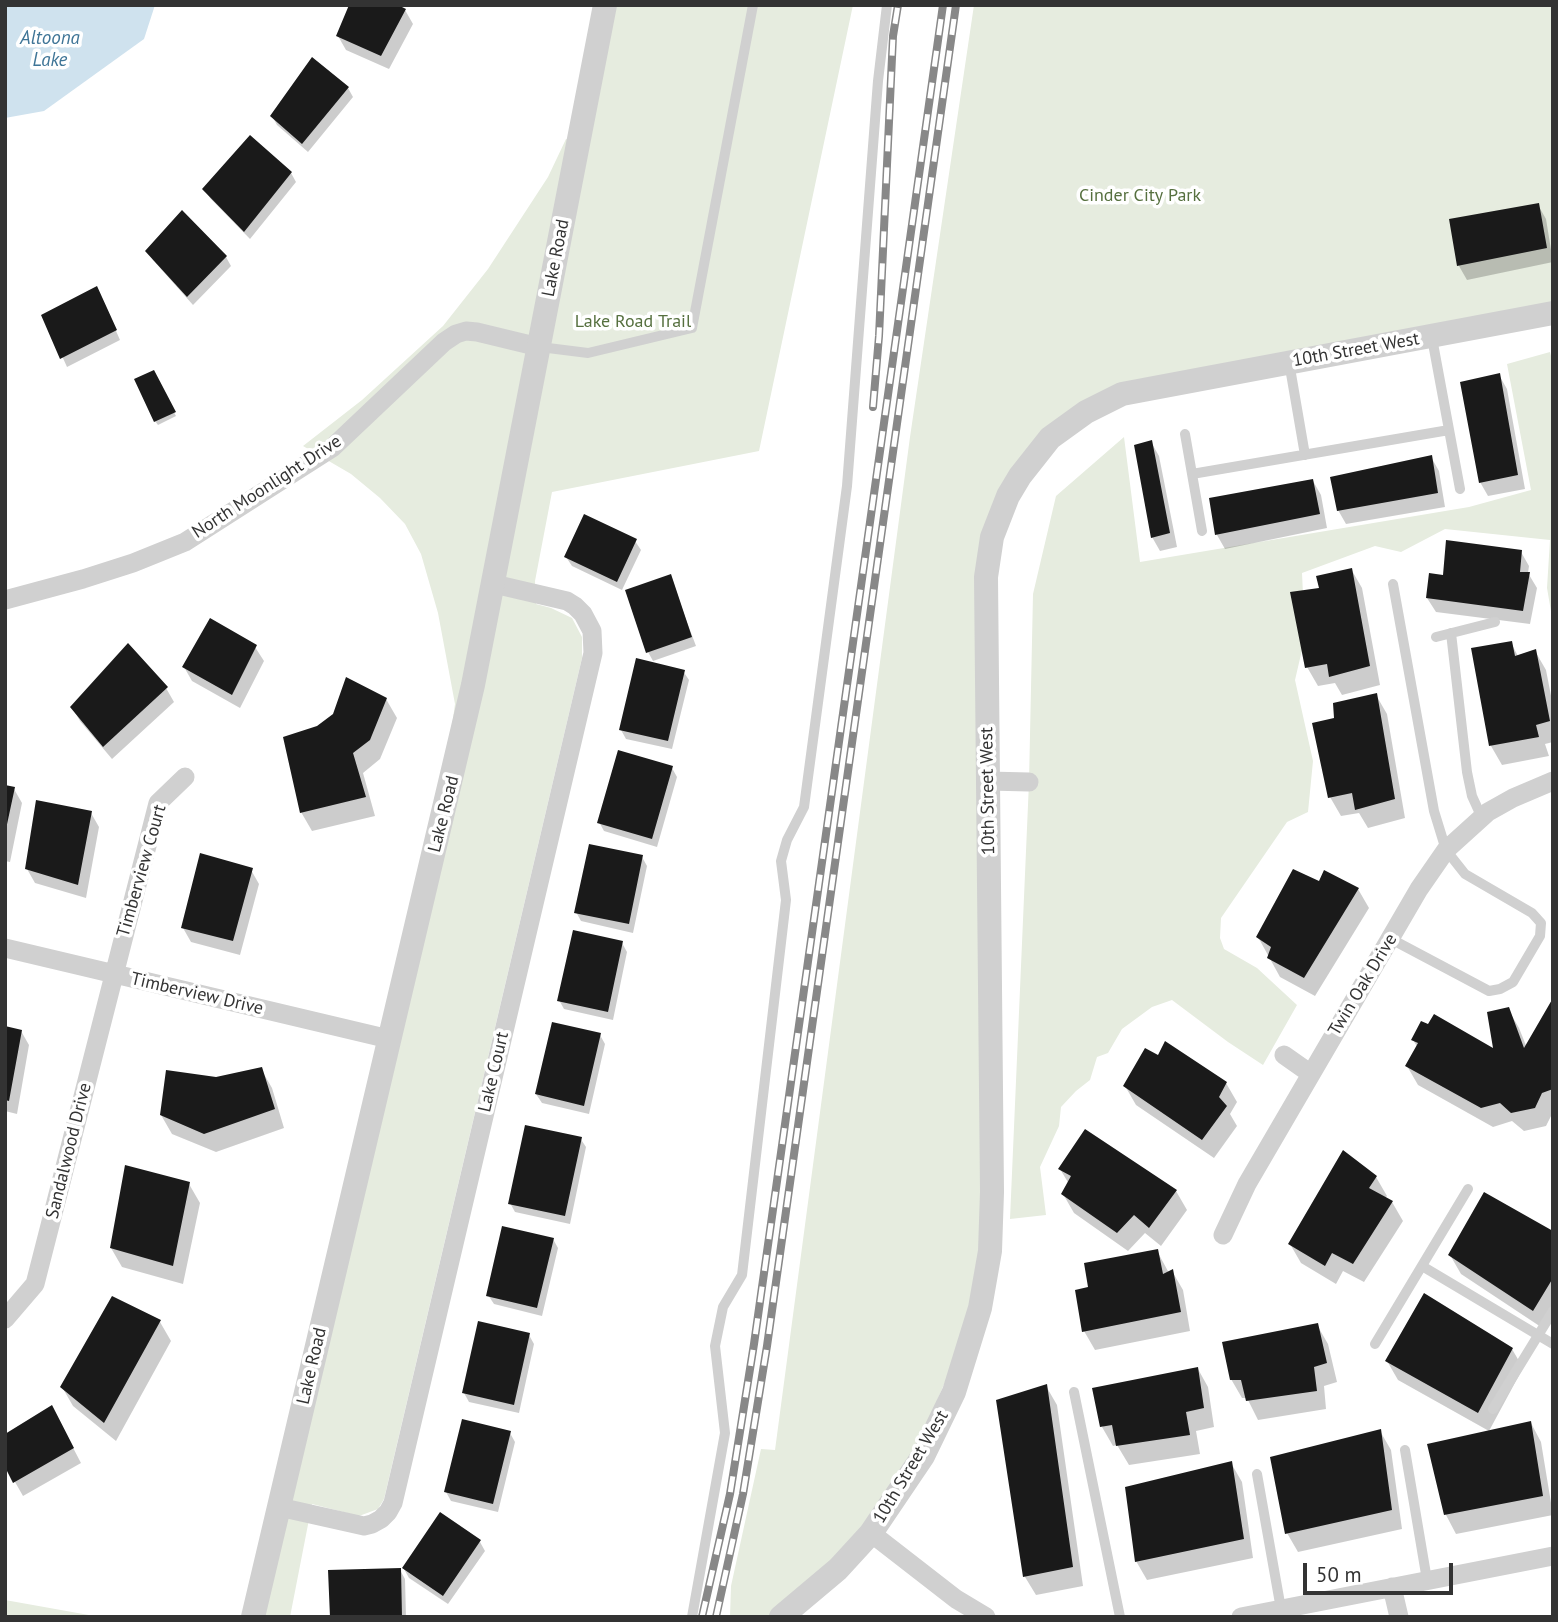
<!DOCTYPE html>
<style>
body{margin:0}
#map{position:relative;width:1558px;height:1622px;overflow:hidden;background:#fff;font-family:"PT Sans",sans-serif}
canvas{display:block}
.frame{position:absolute;inset:0;border:7px solid #333;pointer-events:none}
.scale{position:absolute;left:1303px;top:1563px;width:150px;height:32px;box-sizing:border-box;border:4px solid #333;border-top:0;padding-left:9px;font-size:21px;line-height:24px;white-space:nowrap;color:#333;-webkit-text-stroke:5px #fff;paint-order:stroke}
</style>
<div id="map">
<canvas width="1558" height="1622"></canvas>
<div class="frame"></div>
<div class="scale">50 m</div>
</div>
<script>
const context = document.querySelector('canvas').getContext('2d');
context.lineJoin = 'round';
function paint(path, color) { context.fillStyle = color; context.fill(path, 'evenodd'); }
const poly = rows => new Path2D(rows.map(r => 'M' + r).join(''));
function trace(path, color, width, dash) { context.strokeStyle = color; context.lineWidth = width; context.lineCap = dash ? 'butt' : 'round'; context.setLineDash(dash || []); context.stroke(path); }
function drawText(font, color, halo, rows, align = 'center') {
  context.font = font + ' "PT Sans",sans-serif'; context.lineWidth = 7; context.setLineDash([]); context.textBaseline = 'middle'; context.strokeStyle = halo; context.fillStyle = color; for (const [text, x, y, turn = 0] of rows) {
    context.save(); context.translate(x, y); context.rotate((+turn || 0) * Math.PI / 180); context.textAlign = isNaN(turn) ? turn : align; if (halo) context.strokeText(text, 0, 0); context.fillText(text, 0, 0); context.restore();
  }
}
const green = poly([
 [615,5,853,5,759,451,552,492,535,581,536,604,551,608,572,618,582,637,582,658,384,1499,378,1509,359,1516,312,1504,290,1617,253,1617,450,740,455,704,438,613,421,554,405,524,380,498,351,474,303,446,362,400,443,326,488,269,548,177,566,139,587,144],
 [974,5,1553,5,1553,313,1139,390,1068,424,992,537,983,1294,895,1498,781,1617,730,1617,731,1586,761,1449,775,1450,910,437],
 [1550,352,1553,364,1553,623,1547,588,1550,540,1445,529,1401,552,1375,546,1302,573,1305,637,1295,680,1313,761,1308,812,1287,822,1221,918,1220,938,1224,949,1257,968,1297,1005,1263,1065,1228,1042,1172,1000,1152,1007,1122,1029,1108,1053,1097,1057,1090,1080,1076,1091,1061,1107,1059,1126,1040,1167,1046,1215,1010,1219,1029,782,1033,594,1056,496,1124,437,1140,562,1469,507,1531,490,1507,364],
 [5,1600,100,1617,5,1617]
]);
const water = poly([
 [5,5,155,5,144,39,44,111,5,118]
]);
const shadow = poly([
 [405,10,413,24,389,69,346,50,338,36],
 [348,88,353,97,308,152,277,125,272,116],
 [291,173,296,182,250,239,210,198,205,189],
 [1538,205,1546,219,1553,262,1467,280,1459,266,1451,220],
 [148,251,226,257,231,266,193,305,153,260],
 [101,297,120,340,67,367,44,316],
 [153,373,176,416,158,425,155,421],
 [1499,375,1507,389,1525,489,1488,496,1480,482],
 [1151,442,1159,456,1177,547,1160,551,1152,537],
 [1431,457,1439,471,1445,507,1346,524,1338,510],
 [1313,481,1321,495,1327,528,1225,549,1217,535,1211,500],
 [635,541,641,550,622,590,572,566,566,557],
 [1521,552,1529,566,1528,573,1537,588,1530,624,1436,612,1427,598,1445,577],
 [1351,569,1362,588,1380,685,1342,695,1335,683,1318,686,1307,667,1321,589],
 [670,577,696,646,653,661,648,652],
 [1511,643,1518,656,1535,651,1546,670,1553,706,1553,742,1545,744,1549,756,1502,765,1491,746,1473,650],
 [255,647,264,661,240,708,192,681,184,667],
 [683,671,689,680,672,749,626,739,621,730],
 [166,688,174,702,112,759,80,721,72,707],
 [1376,695,1387,714,1405,818,1368,828,1359,813,1341,816,1330,797,1336,719],
 [386,699,397,718,380,759,363,773,375,816,312,831,301,812,318,728],
 [672,768,677,777,657,847,604,831,599,822],
 [5,787,14,789,22,803,10,862,5,861],
 [91,813,99,827,86,898,35,883,27,869],
 [642,857,647,866,633,933,581,921,576,912],
 [251,870,259,884,240,955,191,942,183,928],
 [1319,884,1358,889,1369,908,1315,996,1280,977,1258,937],
 [622,943,627,952,613,1020,564,1009,559,1000],
 [1553,1001,1553,1112,1546,1126,1524,1131,1512,1121,1493,1127,1418,1085,1407,1066,1418,1048,1413,1040,1429,1026,1496,1051,1508,1009,1519,1028,1527,1048],
 [5,1028,21,1031,29,1045,17,1114,5,1111],
 [600,1035,605,1044,589,1114,542,1103,536,1094],
 [261,1069,272,1088,284,1128,216,1152,172,1134,161,1115,216,1079],
 [1226,1083,1237,1102,1230,1114,1237,1126,1214,1158,1136,1105,1125,1086],
 [580,1138,586,1147,570,1224,515,1212,510,1203],
 [1060,1169,1176,1191,1187,1210,1161,1246,1145,1233,1128,1251,1074,1213,1063,1194,1069,1184],
 [1376,1177,1387,1196,1385,1198,1392,1202,1403,1221,1364,1282,1343,1271,1336,1284,1301,1263,1290,1244],
 [189,1184,200,1203,183,1284,122,1267,111,1248],
 [1553,1233,1553,1315,1544,1329,1461,1274,1450,1255],
 [553,1239,558,1248,542,1316,494,1304,488,1295],
 [1157,1251,1169,1273,1172,1271,1183,1290,1190,1331,1095,1350,1084,1331,1090,1289],
 [160,1322,171,1341,116,1441,73,1406,62,1387],
 [1317,1325,1328,1344,1337,1382,1324,1386,1326,1409,1258,1420,1247,1398,1242,1398,1231,1379],
 [529,1335,534,1344,519,1413,469,1402,464,1393],
 [1512,1349,1523,1368,1489,1431,1398,1380,1387,1361],
 [1198,1369,1208,1387,1214,1427,1196,1431,1200,1454,1129,1465,1117,1445,1113,1446,1102,1427],
 [1046,1386,1057,1405,1083,1586,1036,1595,1025,1577],
 [59,1421,81,1463,23,1496,15,1482],
 [1531,1423,1541,1442,1553,1515,1456,1534,1446,1515,1429,1445],
 [1380,1431,1391,1450,1402,1529,1298,1552,1287,1533],
 [510,1433,515,1442,498,1512,451,1501,446,1492],
 [1231,1463,1242,1482,1253,1558,1147,1580,1136,1561],
 [480,1542,485,1551,448,1604,409,1578,404,1569],
 [400,1570,405,1579,406,1617,332,1617]
]);
const building = poly([
 [349,5,398,5,406,9,381,56,336,36],
 [312,57,349,87,302,144,270,116],
 [250,135,292,172,244,232,202,189],
 [1539,203,1547,248,1457,266,1449,219],
 [182,210,227,256,187,297,145,251],
 [97,286,117,330,60,359,41,315],
 [154,370,176,412,154,422,134,379],
 [1500,373,1518,475,1479,483,1460,382],
 [1152,440,1170,533,1151,538,1134,445],
 [1432,455,1438,493,1337,511,1330,477],
 [1313,479,1320,514,1215,535,1209,498],
 [584,514,637,539,617,582,564,557],
 [1446,540,1522,550,1520,572,1530,572,1523,611,1426,598,1429,573,1443,575],
 [1352,568,1370,666,1329,677,1327,664,1305,668,1290,592,1319,588,1316,576],
 [671,574,692,637,646,653,625,590],
 [210,618,257,645,232,695,182,667],
 [1512,641,1515,656,1536,649,1550,721,1536,725,1539,737,1489,746,1471,648],
 [128,643,168,687,103,747,70,707],
 [636,658,685,670,668,741,619,730],
 [346,677,387,698,370,740,353,753,366,797,300,813,283,737,317,726,333,714],
 [1377,693,1395,799,1355,810,1352,793,1328,798,1312,723,1334,718,1333,703],
 [618,750,673,766,652,839,597,823],
 [5,785,15,787,6,829,5,829],
 [36,800,92,811,78,885,25,869],
 [589,844,643,855,629,924,574,913],
 [200,853,253,868,233,941,181,928],
 [1293,869,1319,881,1324,870,1359,888,1304,978,1267,958,1271,947,1256,937],
 [573,930,623,941,608,1012,557,1001],
 [1553,998,1553,1089,1542,1093,1535,1108,1511,1113,1500,1103,1481,1108,1405,1066,1418,1043,1411,1040,1421,1021,1428,1024,1434,1014,1493,1048,1487,1012,1509,1007,1524,1048],
 [552,1022,601,1033,584,1106,535,1094],
 [5,1026,22,1030,9,1101,5,1100],
 [1165,1041,1227,1082,1219,1097,1227,1106,1202,1140,1123,1086,1145,1048,1158,1055],
 [262,1067,275,1109,204,1134,160,1115,166,1070,216,1077],
 [525,1125,582,1137,565,1216,508,1204],
 [1085,1129,1177,1190,1149,1228,1134,1215,1117,1233,1061,1194,1071,1176,1058,1169],
 [1343,1150,1377,1176,1369,1188,1393,1201,1353,1264,1332,1253,1325,1266,1288,1244],
 [125,1165,190,1182,173,1266,110,1248],
 [1484,1192,1553,1231,1553,1278,1533,1311,1448,1255],
 [502,1226,554,1238,537,1308,486,1296],
 [1158,1249,1163,1274,1173,1269,1181,1312,1082,1332,1075,1290,1088,1287,1084,1263],
 [1424,1293,1513,1348,1478,1413,1385,1361],
 [112,1296,161,1320,104,1423,60,1387],
 [478,1321,530,1333,514,1405,462,1393],
 [1318,1323,1327,1363,1314,1367,1317,1391,1246,1401,1241,1380,1230,1380,1222,1342],
 [1198,1367,1204,1408,1186,1412,1190,1435,1116,1446,1112,1425,1100,1427,1092,1388],
 [1047,1384,1073,1567,1023,1577,996,1400],
 [52,1405,74,1448,13,1483,5,1467,5,1434],
 [462,1419,511,1431,493,1504,444,1492],
 [1531,1421,1543,1496,1444,1515,1427,1444],
 [1381,1429,1392,1510,1285,1534,1270,1457],
 [1232,1461,1244,1539,1135,1562,1125,1487],
 [440,1512,481,1540,443,1596,402,1568],
 [401,1568,402,1617,330,1617,328,1570]
]);
const service = poly([
 [1432,338,1460,489],
 [540,347,588,353,692,328,753,5],
 [1289,362,1305,455],
 [1185,434,1202,531],
 [1192,474,1449,430],
 [1451,633,1467,772,1472,796,1482,818],
 [1436,637,1495,622],
 [1391,939,1489,991,1500,989,1513,982,1540,936,1541,923,1532,913,1465,874,1446,850,1434,811,1393,584],
 [1422,1266,1553,1344],
 [1375,1344,1468,1189],
 [1074,1392,1120,1617],
 [1493,1409,1553,1311],
 [1405,1450,1427,1580],
 [1257,1474,1281,1609],
 [692,1617,725,1433,715,1346,723,1307,742,1275,786,900,781,861,787,840,804,807,847,486,878,81,887,5]
]);
const minor = poly([
 [5,600,83,579,133,563,185,542,332,448,444,342,456,334,466,331,477,332,539,347],
 [988,781,1029,782],
 [5,948,389,1039],
 [1284,1055,1311,1074],
 [1223,1235,1247,1184,1419,889,1446,850,1488,812,1513,798,1553,781],
 [5,1319,35,1284,158,803,185,777],
 [279,1507,364,1526,372,1524,381,1519,388,1512,393,1503,593,653,592,631,583,614,575,606,567,601,494,584],
 [871,1533,956,1599,986,1617],
 [1392,1587,1399,1617],
 [1241,1617,1553,1556]
]);
const tertiary = poly([
 [253,1617,473,685,605,5],
 [781,1617,838,1569,871,1533,923,1456,954,1392,980,1308,990,1251,992,1192,986,577,992,537,1008,496,1020,476,1050,438,1086,412,1122,394,1553,313]
]);
const rail = poly([
 [873,407,879,336,893,36,898,5],
 [702,1617,730,1494,754,1344,943,5],
 [716,1617,743,1494,767,1346,956,5]
]);
const parkNames = [
 ["Cinder City Park",1140,196],
 ["Lake Road Trail",633,322]
];
const streetNames = [
 ["Lake Road",556,258,-79],
 ["10th Street West",1356,350,-10],
 ["North Moonlight Drive",267,487,-33],
 ["10th Street West",988,791,-91],
 ["Lake Road",444,814,-76],
 ["Timberview Court",142,871,-74],
 ["Twin Oak Drive",1363,985,-59],
 ["Timberview Drive",197,994,13],
 ["Lake Court",494,1072,-77],
 ["Sandalwood Drive",69,1151,-76],
 ["Lake Road",312,1366,-77],
 ["10th Street West",911,1467,-59]
];
const waterNames = [
 ["Altoona",50,39],
 ["Lake",50,61]
];
paint(green, '#e6ecdf');
paint(water, '#cfe2ee');
paint(shadow, '#0003');
paint(building, '#1a1a1a');
trace(service, '#d0d0d0', 10);
trace(minor, '#d0d0d0', 19);
trace(tertiary, '#d0d0d0', 24);
trace(rail, '#888', 8);
trace(rail, '#fff', 5, [16]);
drawText('18px', '#56703f', '#fff', parkNames);
drawText('18px', '#333', '#fff', streetNames);
drawText('italic 19px', '#3f7597', '#fff', waterNames);
</script>
